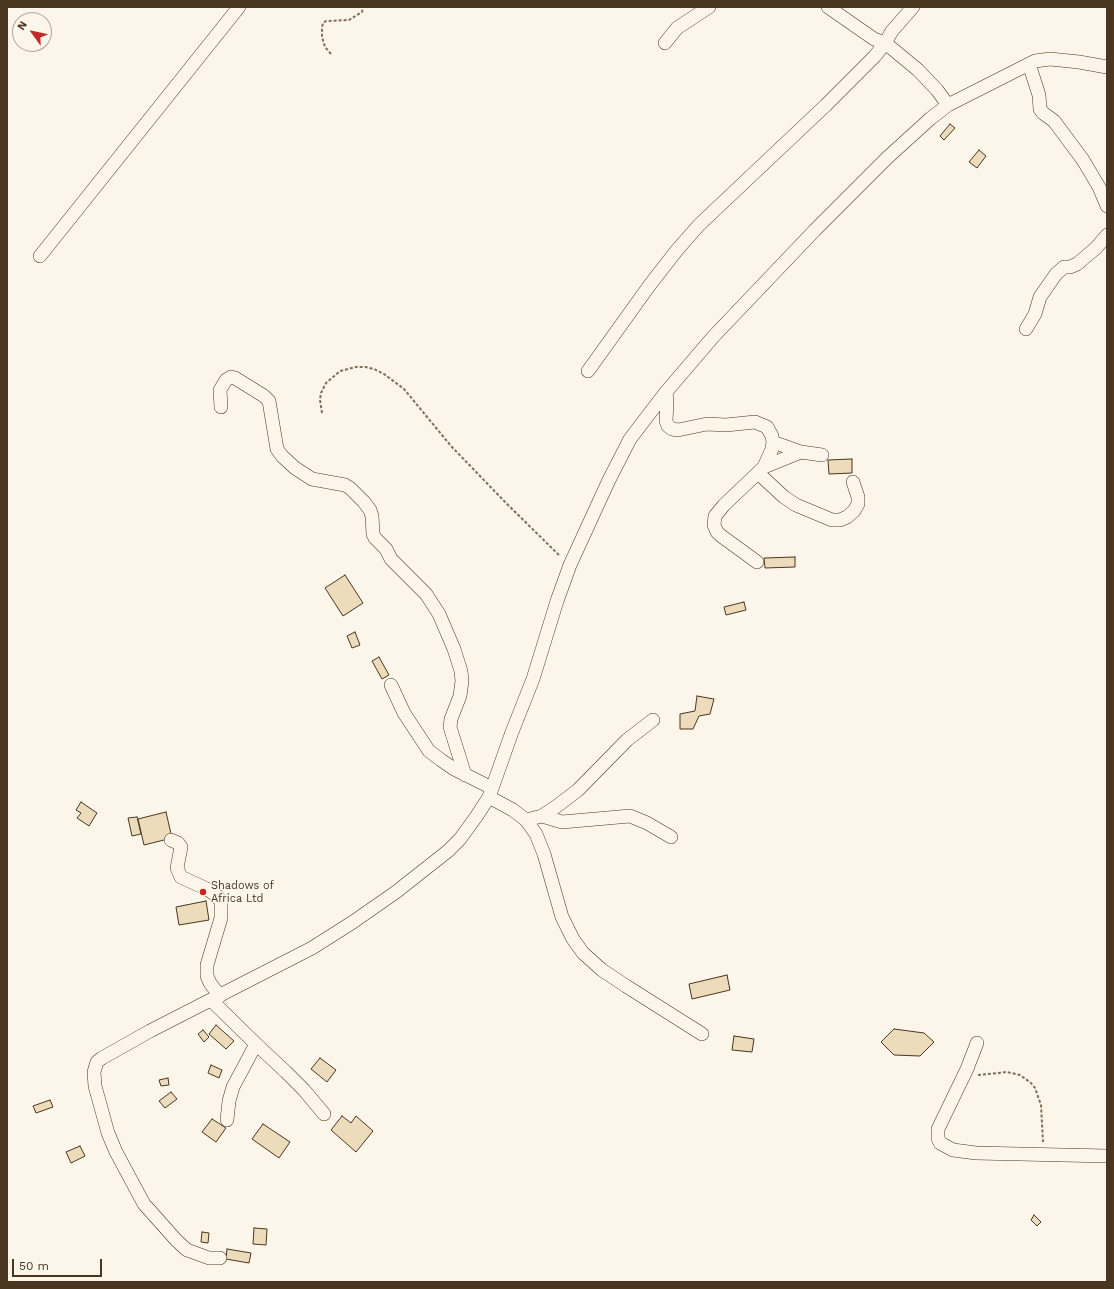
<!DOCTYPE html>
<style>
body{margin:0}
#map{position:relative;width:1114px;height:1289px;overflow:hidden;background:#fbf6e9;font-family:"Work Sans",sans-serif}
canvas{display:block}
.frame{position:absolute;inset:0;border:8px solid #4a3520;pointer-events:none}
.north{position:absolute;left:12px;top:12px;width:40px;height:40px;box-sizing:border-box;background:#fbf6e9;border:1px solid #b4a999;border-radius:50%;rotate:303deg;font-size:11px;font-weight:700;line-height:16px;text-align:center;color:#4a3520}
.north::after{content:'';display:block;margin:auto;width:14px;height:18px;background:#c62828;clip-path:polygon(50% 0,100% 100%,50% 72%,0 100%)}
.scale{position:absolute;left:12px;top:1259px;width:90px;height:18px;box-sizing:border-box;border:2px solid #4a3520;border-top:0;padding-left:5px;font-size:12px;line-height:14px;white-space:nowrap;color:#4a3520;-webkit-text-stroke:3px #fbf6e9;paint-order:stroke}
</style>
<div id="map">
<canvas width="1114" height="1289"></canvas>
<div class="frame"></div>
<div class="north">N</div>
<div class="scale">50 m</div>
</div>
<script>
const context = document.querySelector('canvas').getContext('2d');
context.lineJoin = 'round';
function paint(path, color) { context.fillStyle = color; context.fill(path, 'evenodd'); }
const poly = rows => new Path2D(rows.map(r => 'M' + r).join(''));
function trace(path, color, width, dash) { context.strokeStyle = color; context.lineWidth = width; context.lineCap = dash ? 'butt' : 'round'; context.setLineDash(dash || []); context.stroke(path); }
function drawText(font, color, halo, rows, align = 'center') {
  context.font = font + ' "Work Sans",sans-serif'; context.lineWidth = 3; context.setLineDash([]); context.textBaseline = 'middle'; context.strokeStyle = halo; context.fillStyle = color; for (const [text, x, y, turn = 0] of rows) {
    context.save(); context.translate(x, y); context.rotate((+turn || 0) * Math.PI / 180); context.textAlign = isNaN(turn) ? turn : align; if (halo) context.strokeText(text, 0, 0); context.fillText(text, 0, 0); context.restore();
  }
}
const building = poly([
 [950,124,955,128,944,140,940,136,950,124],
 [979,150,986,156,977,168,969,162,979,150],
 [852,459,852,473,829,474,828,460,852,459],
 [795,557,795,567,765,568,764,558,795,557],
 [345,575,363,603,343,616,325,588,345,575],
 [744,602,746,610,726,615,724,607,744,602],
 [355,632,360,645,352,648,347,636,355,632],
 [379,657,389,675,382,679,372,661,379,657],
 [697,696,714,699,710,714,699,716,693,729,680,729,680,714,695,711,697,696],
 [81,802,97,813,89,826,77,818,81,813,76,810,81,802],
 [166,812,172,838,144,845,138,819,166,812],
 [137,817,141,834,132,836,128,818,137,817],
 [206,901,209,920,179,925,176,907,206,901],
 [727,975,730,990,692,999,689,984,727,975],
 [216,1025,234,1041,226,1049,209,1034,216,1025],
 [894,1029,924,1033,934,1042,920,1056,894,1055,881,1042,894,1029],
 [203,1030,209,1037,204,1042,198,1034,203,1030],
 [734,1036,754,1039,752,1052,732,1050,734,1036],
 [320,1058,336,1070,327,1082,311,1069,320,1058],
 [211,1065,222,1070,219,1078,208,1073,211,1065],
 [168,1078,169,1085,161,1086,159,1080,168,1078],
 [171,1092,177,1099,165,1108,159,1101,171,1092],
 [50,1100,53,1107,36,1113,33,1106,50,1100],
 [342,1116,351,1123,356,1116,373,1131,356,1152,331,1130,342,1116],
 [212,1119,226,1128,216,1142,202,1132,212,1119],
 [263,1124,290,1142,279,1158,252,1139,263,1124],
 [80,1146,85,1156,71,1163,66,1152,80,1146],
 [1034,1215,1041,1222,1037,1226,1031,1220,1034,1215],
 [254,1228,267,1229,266,1245,253,1244,254,1228],
 [202,1232,209,1233,208,1243,201,1242,202,1232],
 [227,1249,251,1253,249,1263,226,1259,227,1249]
]);
const path = poly([
 [331,54,325,47,322,37,322,27,323,23,326,21,349,20,362,12,363,7],
 [322,413,320,400,321,393,326,383,340,371,356,367,365,367,374,369,384,374,404,389,451,446,506,503,560,556],
 [978,1075,1007,1072,1020,1075,1031,1083,1035,1088,1041,1105,1043,1142]
]);
const minor = poly([
 [828,7,874,39,885,43,895,51,918,70,937,90,948,105],
 [665,43,677,28,709,7],
 [1029,64,1039,95,1040,109,1043,113,1054,121,1083,160,1099,187,1107,206],
 [40,256,239,7],
 [1026,329,1035,314,1040,297,1056,274,1064,267,1070,267,1077,264,1096,248,1107,235],
 [588,371,649,286,677,250,699,225,826,105,875,56,885,43,892,31,913,7],
 [666,392,667,402,666,421,668,426,672,429,678,430,707,424,726,425,755,422,767,427,772,436,773,442,772,449,764,467,724,505,715,516,714,525,717,532,720,535,757,562],
 [221,407,220,390,226,380,231,377,235,378,264,396,269,401,277,449,282,456,295,468,312,479,345,485,350,488,364,502,370,510,372,516,373,534,375,538,386,549,391,559,426,594,439,614,454,649,461,671,462,681,460,696,451,719,450,727,465,775],
 [773,442,801,452,822,455],
 [764,467,801,452],
 [758,473,784,497,796,505,832,520,840,520,847,517,854,511,858,504,858,497,853,482],
 [391,685,404,713,429,751,441,760,454,769,492,788],
 [489,797,513,810,526,820,536,834,544,854,562,917,573,939,583,953,602,970,626,986,702,1034],
 [542,816,562,822,630,816,647,823,671,837],
 [526,820,542,816,557,806,578,790,627,740,653,720],
 [171,840,178,843,181,847,177,868,181,877,207,889,217,896,221,902,221,918,207,965,207,976,210,983,220,996],
 [211,1000,256,1044,286,1072,304,1090,324,1114],
 [977,1043,967,1069,938,1129,938,1138,940,1143,953,1150,976,1153,1107,1156],
 [227,1120,229,1101,233,1087,256,1044],
 [220,1258,209,1258,187,1250,177,1241,144,1204,116,1152,108,1133,95,1086,94,1072,97,1062,102,1058,150,1031,312,948,353,922,396,892,448,851,460,839,476,817,489,797,512,732,533,679,557,601,570,565,609,480,630,439,666,392,713,337,815,230,888,157,931,118,948,105,1035,61,1050,59,1079,62,1107,67]
]);
const markers = [
 [203,892,4,"#c62828"]
];
const poiNames = [
 ["Shadows of",211,886],
 ["Africa Ltd",211,899]
];
paint(building, '#ecdcbc');
trace(building, '#4a3520', 1);
trace(minor, '#4a3520', 14);
trace(path, '#7f6f5c', 2, [3, 2]);
trace(minor, '#fbf6e9', 13);
for (const [x, y, r, color] of markers) { const dot = new Path2D(); dot.arc(x, y, r, 0, 2 * Math.PI); context.fillStyle = color; context.fill(dot); trace(dot, '#fbf6e9', 1.5); }
drawText('11px', '#4a3520', '#fbf6e9', poiNames, 'left');
</script>
